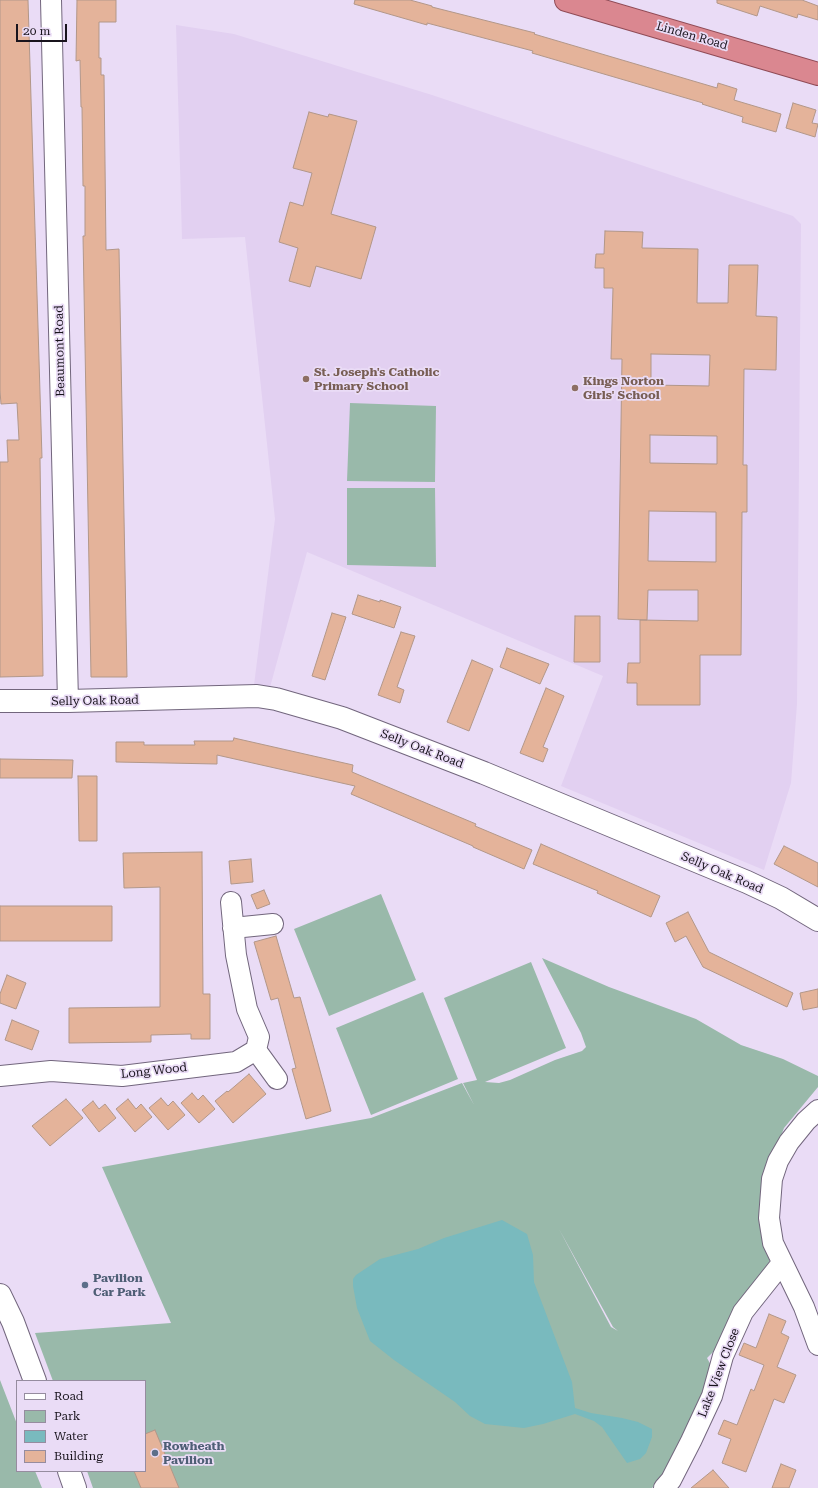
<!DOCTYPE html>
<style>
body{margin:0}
#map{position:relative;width:818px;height:1488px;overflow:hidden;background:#eadcf6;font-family:"Roboto Serif",serif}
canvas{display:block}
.legend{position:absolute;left:16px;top:1380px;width:130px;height:92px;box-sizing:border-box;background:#eadcf6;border:1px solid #968c9f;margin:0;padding:5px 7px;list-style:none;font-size:12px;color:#19141d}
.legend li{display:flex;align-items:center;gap:8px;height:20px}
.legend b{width:20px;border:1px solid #968c9f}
.scale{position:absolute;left:16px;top:24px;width:51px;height:18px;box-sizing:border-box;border:2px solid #19141d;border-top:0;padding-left:5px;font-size:12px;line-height:14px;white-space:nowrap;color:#19141d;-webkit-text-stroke:3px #eadcf6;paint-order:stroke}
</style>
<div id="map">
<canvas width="818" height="1488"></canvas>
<ul class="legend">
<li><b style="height:5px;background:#fff"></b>Road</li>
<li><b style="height:11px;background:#99b9aa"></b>Park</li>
<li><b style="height:11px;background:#79babe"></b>Water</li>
<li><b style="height:11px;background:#e4b39a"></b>Building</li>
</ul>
<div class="scale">20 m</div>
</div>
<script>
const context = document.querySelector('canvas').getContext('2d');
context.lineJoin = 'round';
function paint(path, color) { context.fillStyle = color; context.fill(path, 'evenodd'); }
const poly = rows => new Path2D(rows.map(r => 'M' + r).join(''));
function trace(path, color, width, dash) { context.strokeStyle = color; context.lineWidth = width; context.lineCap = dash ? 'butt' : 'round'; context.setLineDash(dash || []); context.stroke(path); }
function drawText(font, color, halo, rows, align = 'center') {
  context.font = font + ' "Roboto Serif",serif'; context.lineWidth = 3.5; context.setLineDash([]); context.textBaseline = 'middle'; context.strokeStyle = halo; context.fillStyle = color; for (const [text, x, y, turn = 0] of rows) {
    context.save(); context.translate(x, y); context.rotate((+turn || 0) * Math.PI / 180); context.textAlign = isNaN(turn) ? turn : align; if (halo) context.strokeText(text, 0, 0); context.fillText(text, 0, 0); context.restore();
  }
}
const built = poly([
 [176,25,234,34,432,95,793,216,801,224,797,704,791,783,764,870,561,786,603,676,307,552,269,691,259,688,254,685,275,519,245,237,182,239]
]);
const green = poly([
 [350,403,436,406,435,482,347,481],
 [347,488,435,488,436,567,347,565],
 [381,894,416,980,329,1016,294,929],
 [542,958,609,987,696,1019,741,1045,783,1059,818,1076,818,1087,784,1128,764,1181,770,1268,719,1346,707,1358,713,1369,668,1472,652,1488,93,1488,87,1471,145,1471,145,1381,53,1381,35,1333,171,1323,102,1167,371,1118,462,1083,474,1105,463,1083,477,1080,444,998,531,962,566,1048,485,1082,499,1083,510,1080,555,1060,582,1051,586,1047,581,1033],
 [554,1224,559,1229,613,1327,618,1331,611,1327,559,1229],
 [423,992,458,1079,371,1115,336,1028],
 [0,1380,17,1424,17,1471,35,1471,42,1488,0,1488]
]);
const water = poly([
 [502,1220,527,1234,533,1255,534,1282,572,1382,575,1408,591,1413,622,1418,638,1422,652,1429,652,1437,646,1453,640,1459,627,1463,602,1427,594,1421,575,1414,543,1424,524,1428,485,1424,470,1416,455,1402,394,1360,370,1341,357,1308,353,1286,353,1279,356,1275,380,1259,418,1249,444,1238]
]);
const building = poly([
 [0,0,28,0,42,458,40,458,43,676,0,677,0,462,8,462,7,440,19,440,17,403,1,404,0,391,0,0],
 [77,0,116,0,116,22,99,22,99,58,101,58,101,75,104,75,106,250,119,249,127,677,91,677,83,236,85,236,85,186,83,186,82,107,81,107,80,60,76,61,77,0],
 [355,0,410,0,432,6,432,7,535,33,534,34,717,88,718,83,737,89,734,100,781,114,776,132,742,122,743,117,702,104,703,103,532,53,533,51,427,23,427,25,354,4,355,0],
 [717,0,802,0,818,6,818,20,798,14,797,18,760,6,757,16,717,3,717,0],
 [793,103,816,110,812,123,818,124,815,137,786,128,793,103],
 [309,112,328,117,329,114,357,121,331,214,376,227,361,279,316,266,310,287,289,281,298,248,279,242,290,202,303,206,312,173,293,168,309,112],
 [605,231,643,232,642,248,698,249,697,303,728,303,729,265,758,265,756,316,777,317,776,370,744,369,743,465,747,465,747,512,742,512,741,655,700,655,700,705,637,705,637,683,627,683,628,663,640,663,640,620,698,621,698,590,648,590,647,620,618,619,622,359,611,359,613,288,604,288,604,268,595,268,596,254,604,254,605,231],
 [651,354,710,355,709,386,651,385,651,354],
 [650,435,717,436,717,464,650,463,650,435],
 [649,511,716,512,716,562,648,561,649,511],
 [358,595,380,602,380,600,401,607,394,628,352,614,358,595],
 [332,613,346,617,325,680,312,676,332,613],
 [575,616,600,616,600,662,574,662,575,616],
 [401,632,415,636,397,687,404,690,400,703,378,695,401,632],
 [507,648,549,664,540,684,500,667,507,648],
 [472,660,493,669,469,731,447,722,472,660],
 [546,688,564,696,543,747,548,749,543,762,520,753,546,688],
 [234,738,353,765,352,772,476,824,475,826,532,850,524,869,473,847,473,846,351,794,355,786,217,755,217,764,116,762,116,742,144,742,144,745,195,745,194,741,233,741,234,738],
 [0,759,73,760,72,778,0,778,0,759],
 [78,776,97,776,97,841,79,841,78,776],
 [541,844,660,896,651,917,597,893,598,891,533,864,541,844],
 [784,846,818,863,818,887,774,864,784,846],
 [202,852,203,994,210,994,210,1039,191,1039,191,1034,151,1035,151,1042,69,1043,69,1008,160,1007,160,887,124,888,123,853,202,852],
 [251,859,253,882,231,884,229,861,251,859],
 [264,890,270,904,257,909,251,895,264,890],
 [0,906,112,906,112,941,0,941,0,906],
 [688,912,709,952,793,993,787,1007,703,967,686,936,675,942,666,923,688,912],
 [276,936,294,998,300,997,331,1111,306,1119,292,1069,296,1068,278,998,271,1000,254,942,276,936],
 [7,975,26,983,16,1009,0,1003,0,994,7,975],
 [818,989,818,1007,803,1010,800,993,818,989],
 [12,1020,39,1031,32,1050,5,1040,12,1020],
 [249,1074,266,1094,233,1123,215,1101,227,1091,228,1092,249,1074],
 [192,1093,198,1100,203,1095,215,1109,199,1123,181,1103,192,1093],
 [161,1098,168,1106,173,1101,185,1115,168,1130,149,1108,161,1098],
 [66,1099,83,1118,50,1146,32,1126,66,1099],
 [128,1099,136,1109,141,1104,152,1117,135,1132,116,1109,128,1099],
 [93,1101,99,1109,105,1104,116,1118,99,1132,82,1110,93,1101],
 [769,1314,786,1321,781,1333,789,1337,777,1367,796,1375,784,1403,774,1399,746,1472,722,1463,731,1439,718,1434,724,1420,737,1425,751,1389,754,1391,764,1365,739,1355,744,1343,756,1348,769,1314],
 [155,1430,179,1488,141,1488,134,1471,145,1471,145,1434,155,1430],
 [781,1464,796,1470,789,1488,772,1488,781,1464],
 [713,1470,729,1488,691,1488,713,1470]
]);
const minor = poly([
 [51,0,68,701],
 [233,928,273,924],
 [256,1050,277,1079],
 [0,1076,51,1071,122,1076,236,1062,256,1050,259,1037,247,1009,236,955,231,902],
 [818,1110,806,1121,789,1142,778,1161,772,1179,769,1218,773,1243,804,1307,818,1345],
 [664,1488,671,1480,691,1441,712,1396,723,1356,743,1312,782,1263]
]);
const tertiary = poly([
 [0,701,68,701,257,696,276,699,342,718,484,773,747,882,781,898,818,920],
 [0,1295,13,1322,35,1381],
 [69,1471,75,1488]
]);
const trunk = poly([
 [566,0,818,74]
]);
const markers = [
 [306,379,4,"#8d6e63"],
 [575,388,4,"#8d6e63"],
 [85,1285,4,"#5c6f8a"],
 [155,1453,4,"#5c6f8a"]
];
const streetNames = [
 ["Linden Road",692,36,16],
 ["Beaumont Road",60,351,-91],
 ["Selly Oak Road",95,701,-1],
 ["Selly Oak Road",422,749,21],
 ["Selly Oak Road",722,873,23],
 ["Long Wood",154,1071,-6],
 ["Lake View Close",719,1373,-69]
];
const educationNames = [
 ["St. Joseph's Catholic",314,372],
 ["Primary School",314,386],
 ["Kings Norton",583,381],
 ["Girls' School",583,395]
];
const serviceNames = [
 ["Pavilion",93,1278],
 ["Car Park",93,1292],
 ["Rowheath",163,1446],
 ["Pavilion",163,1460]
];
paint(built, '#e2d0f1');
paint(green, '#99b9aa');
paint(water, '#79babe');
paint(building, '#e4b39a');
trace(building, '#b29789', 1);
trace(minor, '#72667d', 22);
trace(tertiary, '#72667d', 24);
trace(trunk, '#904b56', 24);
trace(minor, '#fff', 20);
trace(tertiary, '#fff', 22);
trace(trunk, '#da8790', 22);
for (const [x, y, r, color] of markers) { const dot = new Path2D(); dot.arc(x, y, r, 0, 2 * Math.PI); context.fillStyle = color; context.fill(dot); trace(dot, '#eadcf6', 1.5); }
drawText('12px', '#19141d', '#eadcf6', streetNames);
drawText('bold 12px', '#785e54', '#eadcf6', educationNames, 'left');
drawText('bold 12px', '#4e5e75', '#eadcf6', serviceNames, 'left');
</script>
